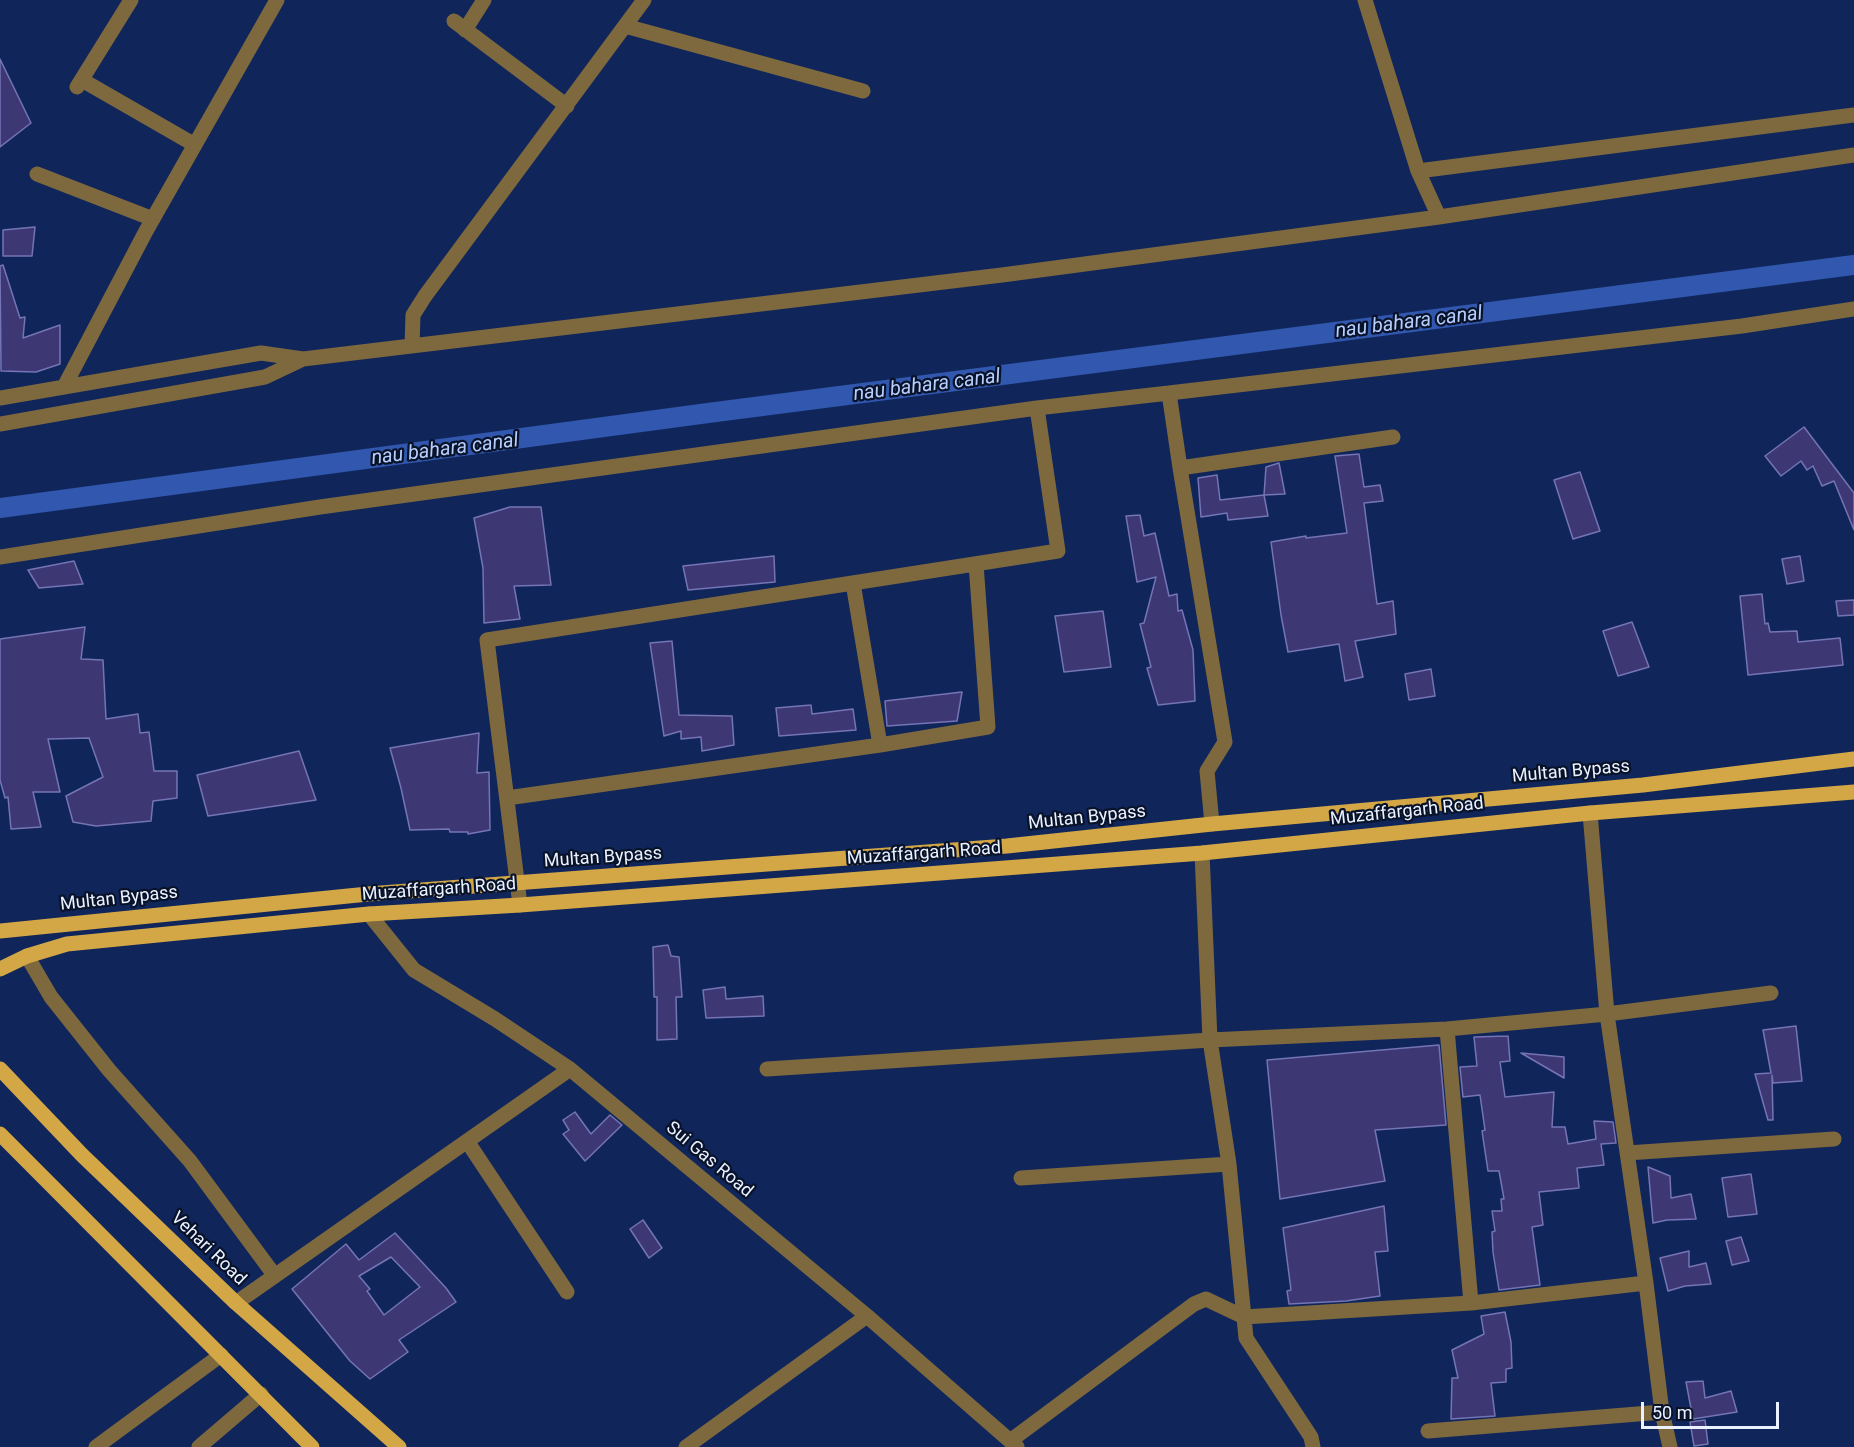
<!DOCTYPE html>
<style>
body{margin:0}
#map{position:relative;width:1854px;height:1447px;overflow:hidden;background:#10265b;font-family:Roboto,sans-serif}
canvas{display:block}
.scale{position:absolute;left:1641px;top:1402px;width:138px;height:27px;box-sizing:border-box;border:3px solid #eaf1ff;border-top:0;padding-left:8px;font-size:18px;line-height:21px;white-space:nowrap;color:#eaf1ff;-webkit-text-stroke:4px #081229;paint-order:stroke}
</style>
<div id="map">
<canvas width="1854" height="1447"></canvas>
<div class="scale">50 m</div>
</div>
<script>
const context = document.querySelector('canvas').getContext('2d');
context.lineJoin = 'round';
const poly = rows => new Path2D(rows.map(r => 'M' + r).join(''));
function trace(path, color, width, dash) { context.strokeStyle = color; context.lineWidth = width; context.lineCap = dash ? 'butt' : 'round'; context.setLineDash(dash || []); context.stroke(path); }
function paint(path, color) { context.fillStyle = color; context.fill(path, 'evenodd'); }
function drawText(font, color, halo, rows, align = 'center') {
  context.font = font + ' Roboto,sans-serif'; context.lineWidth = 4.5; context.setLineDash([]); context.textBaseline = 'middle'; context.strokeStyle = halo; context.fillStyle = color; for (const [text, x, y, turn = 0] of rows) {
    context.save(); context.translate(x, y); context.rotate((+turn || 0) * Math.PI / 180); context.textAlign = isNaN(turn) ? turn : align; if (halo) context.strokeText(text, 0, 0); context.fillText(text, 0, 0); context.restore();
  }
}
const canal = poly([
 [0,508,708,413,1854,265]
]);
const building = poly([
 [0,59,31,123,0,147,0,59],
 [35,227,32,256,3,256,3,230,35,227],
 [3,265,20,318,25,317,23,338,60,325,60,364,36,372,1,371,0,266,3,265],
 [1804,427,1854,493,1854,530,1834,481,1822,486,1813,466,1807,470,1801,461,1781,476,1765,456,1804,427],
 [1359,454,1364,487,1380,485,1383,501,1364,503,1377,604,1393,601,1396,634,1355,641,1363,677,1345,681,1339,644,1288,652,1281,615,1271,542,1306,536,1306,538,1347,533,1335,456,1359,454],
 [1279,463,1285,494,1264,495,1266,467,1279,463],
 [1580,472,1600,531,1573,539,1554,480,1580,472],
 [1217,475,1220,500,1264,495,1268,516,1228,520,1227,513,1201,517,1198,478,1217,475],
 [510,507,541,507,551,585,514,586,520,619,484,623,483,568,474,518,510,507],
 [1140,515,1144,536,1155,533,1169,596,1177,594,1178,611,1182,610,1193,650,1195,701,1158,705,1147,668,1151,667,1140,624,1144,623,1156,577,1137,582,1126,516,1140,515],
 [774,556,775,582,688,590,683,566,774,556],
 [1800,556,1804,581,1787,584,1782,559,1800,556],
 [74,561,83,584,39,588,28,570,74,561],
 [1762,594,1765,624,1768,623,1770,632,1797,631,1798,642,1840,638,1843,665,1748,675,1740,596,1762,594],
 [1854,600,1854,615,1838,616,1836,601,1854,600],
 [1103,611,1111,667,1064,672,1055,616,1103,611],
 [1632,622,1649,667,1618,676,1603,631,1632,622],
 [85,627,81,659,103,660,106,719,138,714,140,733,149,732,154,771,177,771,177,798,153,801,151,821,96,826,73,822,66,796,103,777,89,738,48,739,60,792,33,792,41,827,11,829,8,797,5,798,0,780,0,639,85,627],
 [672,641,679,715,732,716,734,745,702,751,701,737,681,739,681,731,664,736,650,643,672,641],
 [1431,669,1435,696,1409,700,1405,674,1431,669],
 [962,692,957,721,887,726,885,701,962,692],
 [811,705,812,714,853,709,856,730,779,736,776,708,811,705],
 [479,733,477,773,489,772,490,830,468,834,468,832,450,832,449,829,410,830,401,788,390,748,479,733],
 [299,751,316,800,208,816,197,775,299,751],
 [668,945,671,956,679,957,682,997,676,997,677,1039,657,1040,657,997,654,997,653,947,668,945],
 [725,987,726,999,763,996,764,1016,706,1018,703,990,725,987],
 [1796,1026,1802,1081,1773,1083,1772,1075,1773,1120,1768,1120,1755,1074,1771,1073,1763,1030,1796,1026],
 [1508,1036,1510,1061,1500,1062,1505,1097,1554,1092,1552,1127,1565,1127,1568,1144,1596,1139,1594,1121,1613,1122,1616,1143,1601,1144,1604,1165,1577,1168,1579,1188,1539,1192,1543,1225,1532,1227,1540,1285,1499,1290,1493,1252,1492,1232,1495,1231,1492,1211,1502,1211,1501,1199,1504,1199,1499,1171,1488,1171,1482,1131,1485,1130,1480,1095,1463,1097,1460,1067,1477,1066,1474,1037,1508,1036],
 [1439,1045,1446,1125,1375,1130,1385,1181,1280,1199,1267,1060,1439,1045],
 [1521,1053,1564,1057,1564,1078,1521,1053],
 [575,1112,591,1134,610,1115,622,1125,585,1161,563,1134,569,1130,563,1120,575,1112],
 [1648,1167,1670,1176,1671,1198,1691,1194,1696,1219,1667,1220,1653,1223,1648,1167],
 [1751,1174,1757,1214,1728,1217,1722,1178,1751,1174],
 [1384,1206,1388,1251,1375,1252,1380,1296,1346,1301,1289,1304,1287,1291,1291,1290,1283,1228,1384,1206],
 [643,1220,662,1248,649,1258,630,1229,643,1220],
 [395,1233,446,1288,456,1302,399,1340,408,1352,370,1379,350,1361,292,1289,346,1244,359,1260,395,1233],
 [391,1257,420,1287,384,1315,367,1291,370,1289,359,1276,391,1257],
 [1741,1237,1749,1261,1732,1265,1726,1241,1741,1237],
 [1689,1251,1689,1267,1706,1263,1711,1284,1685,1286,1668,1291,1660,1258,1689,1251],
 [1505,1312,1511,1342,1512,1368,1506,1369,1506,1382,1491,1383,1495,1416,1451,1419,1452,1378,1458,1378,1452,1350,1484,1334,1481,1316,1505,1312],
 [1703,1381,1705,1398,1731,1391,1737,1412,1693,1419,1686,1382,1703,1381],
 [1705,1420,1708,1444,1694,1446,1690,1422,1705,1420]
]);
const minor = poly([
 [1365,0,1418,171,1439,217],
 [454,21,567,106],
 [625,26,863,91],
 [465,30,484,0],
 [82,80,195,145],
 [77,87,131,0],
 [1418,171,1854,115],
 [37,174,153,219],
 [412,346,413,315,425,296,644,0],
 [64,387,146,231,277,0],
 [1169,393,1742,326,1854,309],
 [0,398,261,353,303,359,1002,275,1439,217,1854,155],
 [1037,408,1169,393,1180,468,1225,742,1207,771,1212,824],
 [0,424,265,377,303,359],
 [1180,468,1393,437],
 [0,557,320,507,1037,408,1058,551,487,640,520,905],
 [853,583,880,745,988,727,976,564],
 [507,798,880,745],
 [1590,813,1607,1014,1646,1283,1662,1412,1670,1447],
 [1202,853,1210,1040,1229,1164,1246,1338,1311,1437,1313,1447],
 [369,914,414,970,495,1019,570,1069,867,1316,1017,1447],
 [27,956,51,997,109,1070,190,1161,275,1276],
 [1447,1029,1471,1303],
 [767,1069,1210,1040,1447,1029,1607,1014,1771,993],
 [467,1141,567,1292],
 [1627,1153,1834,1139],
 [1021,1178,1229,1164],
 [236,1303,570,1069],
 [1428,1431,1662,1412],
 [1010,1441,1194,1304,1206,1299,1244,1317,1471,1303,1646,1283],
 [96,1447,221,1355],
 [199,1447,261,1394],
 [686,1447,867,1316]
]);
const primary = poly([
 [0,931,368,894,1007,846,1212,824,1643,785,1854,759],
 [0,969,27,956,67,944,369,914,520,905,1202,853,1590,813,1854,792],
 [0,1069,82,1155,236,1303,399,1447],
 [0,1134,312,1447]
]);
const streetNames = [
 ["Multan Bypass",1571,772,-5],
 ["Muzaffargarh Road",1407,812,-6],
 ["Multan Bypass",1087,818,-6],
 ["Muzaffargarh Road",924,854,-4],
 ["Multan Bypass",603,858,-4],
 ["Muzaffargarh Road",439,890,-4],
 ["Multan Bypass",119,899,-6],
 ["Sui Gas Road",709,1160,40],
 ["Vehari Road",208,1249,44]
];
const waterNames = [
 ["nau bahara canal",1409,323,-7],
 ["nau bahara canal",927,386,-7],
 ["nau bahara canal",445,450,-7]
];
trace(canal, '#3157ae', 20);
paint(building, '#3d3874');
trace(building, '#7574b5', 1.5);
trace(minor, '#7e693e', 15);
trace(primary, '#d3a746', 15);
drawText('18px', '#eaf1ff', '#081229', streetNames);
drawText('italic 20px', '#b6cefd', '#081229', waterNames);
</script>
